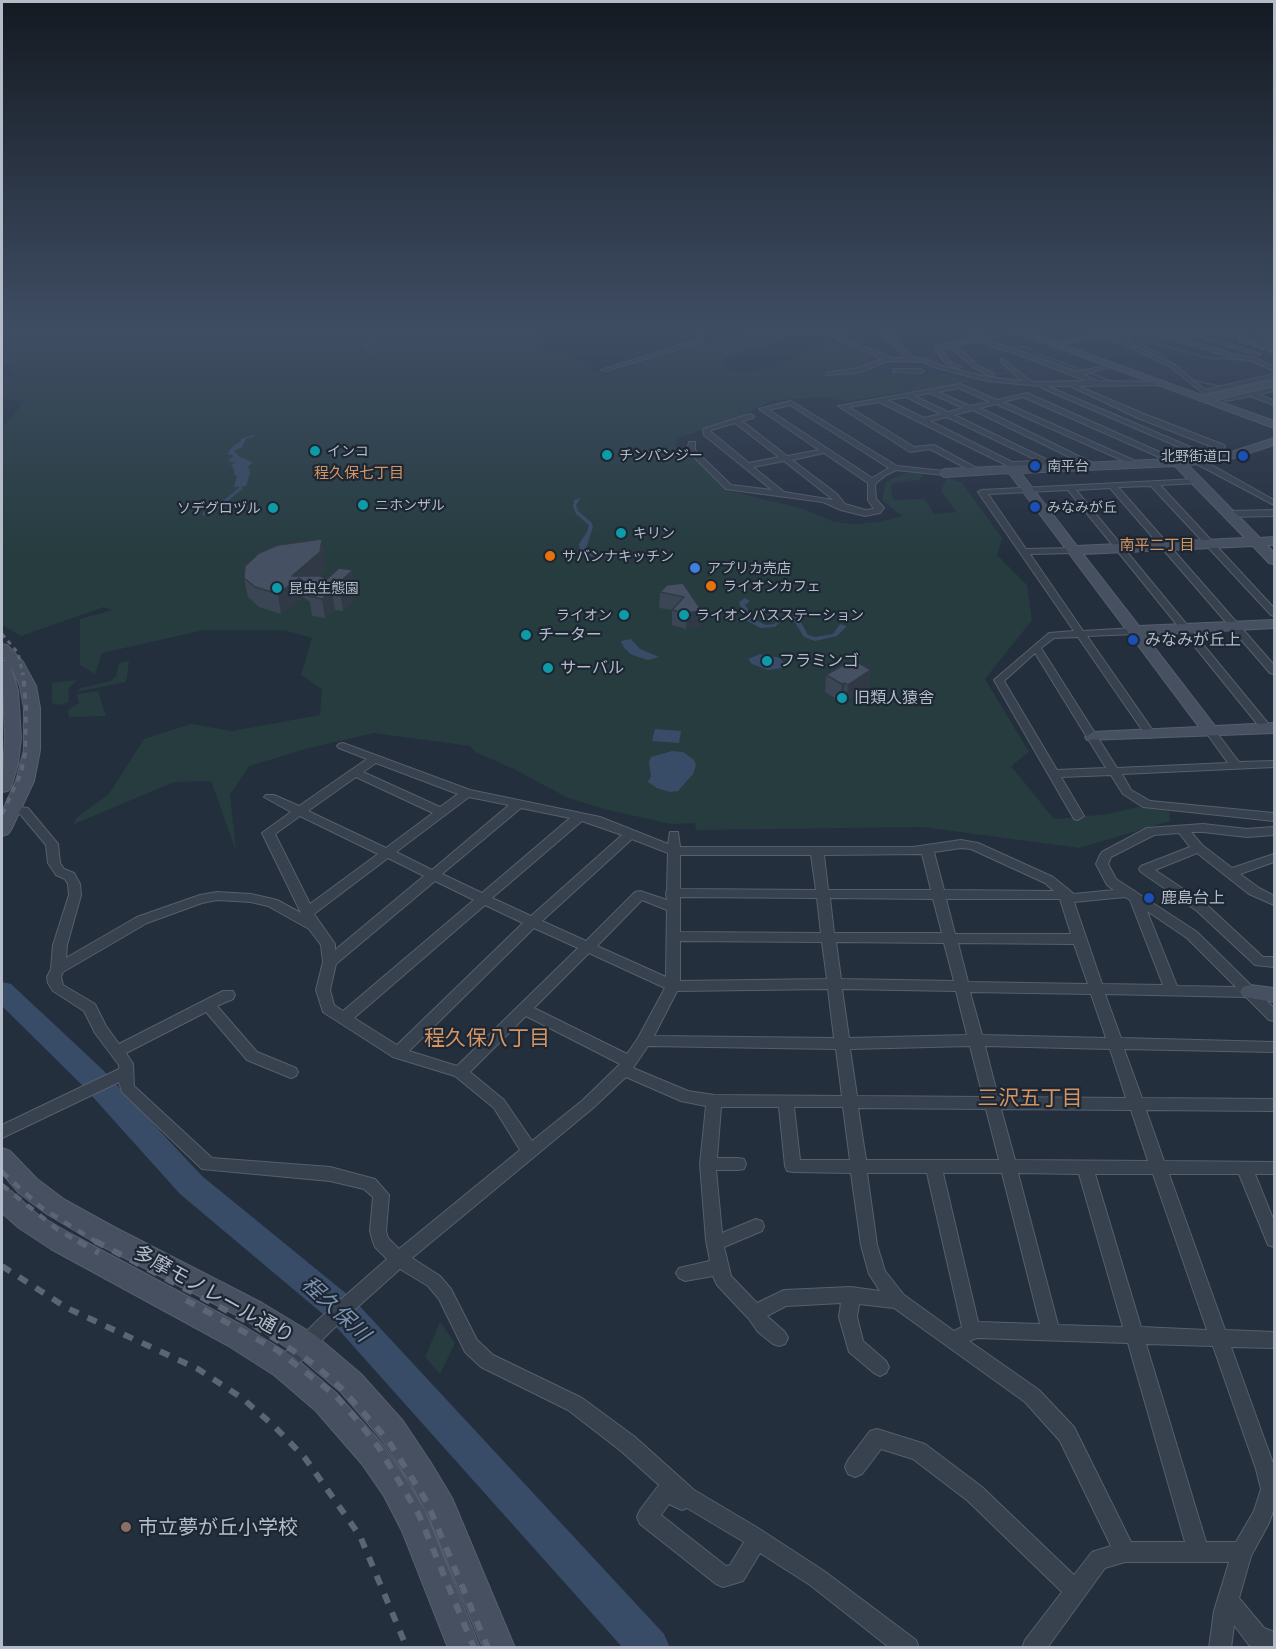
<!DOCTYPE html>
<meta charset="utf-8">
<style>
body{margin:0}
#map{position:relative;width:1276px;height:1649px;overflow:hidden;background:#242f3e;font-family:Ubuntu,sans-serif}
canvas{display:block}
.frame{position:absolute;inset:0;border:3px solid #b4bcc9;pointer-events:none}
</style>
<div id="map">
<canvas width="1276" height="1649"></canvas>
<div class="frame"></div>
</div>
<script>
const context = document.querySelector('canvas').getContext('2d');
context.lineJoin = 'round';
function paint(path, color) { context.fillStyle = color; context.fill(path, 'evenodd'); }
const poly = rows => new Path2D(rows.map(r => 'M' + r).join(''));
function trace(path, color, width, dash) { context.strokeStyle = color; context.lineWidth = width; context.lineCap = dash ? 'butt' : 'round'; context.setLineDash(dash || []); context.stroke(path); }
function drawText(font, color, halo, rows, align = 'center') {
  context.font = font + ' Ubuntu,"Noto Sans JP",sans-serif'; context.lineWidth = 4.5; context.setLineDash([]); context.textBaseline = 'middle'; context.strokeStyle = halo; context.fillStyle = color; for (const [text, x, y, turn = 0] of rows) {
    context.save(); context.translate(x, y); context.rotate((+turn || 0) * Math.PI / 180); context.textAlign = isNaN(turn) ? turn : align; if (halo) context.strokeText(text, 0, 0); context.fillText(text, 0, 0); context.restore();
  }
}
const green = poly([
 [2,327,544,327,538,333,546,352,570,355,594,371,606,375,680,348,722,340,782,335,780,341,726,357,723,365,735,373,770,369,808,352,824,340,847,346,870,356,873,374,929,376,944,373,971,382,847,401,824,397,771,401,741,416,677,439,676,447,686,450,726,490,800,508,835,522,853,524,880,522,902,516,882,500,886,482,905,473,923,474,920,480,894,483,891,487,893,500,925,499,934,514,957,512,941,491,947,478,962,483,1002,538,997,555,1027,585,1032,620,985,679,1029,752,1011,766,1054,819,1108,814,1138,807,1169,811,1170,821,1079,848,923,827,696,830,695,823,671,824,604,809,566,797,516,770,475,752,470,746,374,733,309,748,249,766,230,795,236,851,211,781,174,782,74,824,76,818,109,794,144,739,191,724,232,731,320,715,322,689,301,675,312,638,284,630,204,630,102,653,95,674,80,665,80,619,112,610,104,607,21,636,2,625,2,425,6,424,24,401,2,399,2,380,16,375,9,365,2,365],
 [128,661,129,662,126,682,76,692,81,688,111,681,116,676,119,663],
 [77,680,68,689,69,702,59,705,52,703,52,683],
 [98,691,106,716,69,717,68,710,79,703,77,694],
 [440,1322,455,1343,440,1374,425,1357]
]);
const water = poly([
 [253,435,256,436,246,439,242,447,234,451,239,456,253,463,248,466,250,473,246,486,234,487,237,476,233,474,235,472,231,464,236,463,228,461,234,456,227,454,233,446,240,442,241,439],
 [581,498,576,505,578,511,591,522,593,527,586,548,604,556,628,555,625,550,630,549,632,554,641,557,603,557,587,556,580,552,579,544,587,532,589,525,576,514,573,506,574,500],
 [745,598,750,601,745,605,749,611,749,617,766,625,774,624,782,616,787,615,798,617,808,635,815,637,833,634,840,624,846,626,846,627,837,636,815,641,804,637,792,618,783,619,775,627,760,628,744,619,739,602],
 [631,639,640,649,659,657,648,660,632,655,624,648,621,641],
 [760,654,780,658,784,663,783,668,768,670,752,664,748,659],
 [655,729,681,731,679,743,652,741],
 [672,751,683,752,694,760,696,765,693,774,678,791,670,792,657,788,648,782,651,776,649,762,651,757]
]);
const streamFar1 = poly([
 [961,327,967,329],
 [1117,327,1127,331],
 [1124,333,1134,342],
 [1134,333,1153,343,1209,358,1246,360],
 [1139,344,1164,356,1171,364],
 [1008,347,1025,347,1036,353],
 [1039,354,1084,371],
 [1090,373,1114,382],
 [1191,380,1219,386]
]);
const stream = poly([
 [204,514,217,508,241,488]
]);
const river = poly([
 [2,982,11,984,103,1070,202,1176,354,1300,664,1634,670,1648,623,1648,330,1320,180,1194,83,1086,2,1006,2,982]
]);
const street = poly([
 [703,327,817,329,859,327,856,329,836,331,842,338,892,358,906,358,877,327,883,327,914,358,926,359,944,367,988,377,1022,381,1001,362,1001,360,1003,359,1032,382,1087,381,1011,352,992,347,980,341,956,345,977,365,994,374,994,376,990,376,973,367,951,348,941,349,949,361,961,367,958,369,945,363,934,347,935,346,975,338,968,329,963,327,973,327,977,334,996,344,1015,349,1077,372,1113,364,1113,366,1083,375,1098,381,1161,382,1161,384,1159,385,1078,386,1144,414,1224,445,1225,447,1222,450,1234,457,1227,459,1214,452,1213,450,1215,448,1138,418,1070,386,1047,386,1221,460,1214,462,1042,388,1041,386,988,381,940,369,923,362,888,361,860,372,826,375,826,373,859,368,882,359,838,340,829,332,817,333,709,329,702,331,702,342,606,371,601,370,697,340,696,330,703,327],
 [1088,327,1095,327,1105,331,1134,330,1147,327,1236,355,1256,358,1274,367,1274,371,1272,370,1252,361,1233,358,1147,331,1134,334,1112,335,1175,365,1205,390,1274,374,1274,378,1204,394,1171,367,1103,335,1054,346,1051,344,1098,333,1088,327],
 [1167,327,1175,327,1261,354,1256,355,1167,327],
 [1199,327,1207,327,1224,332,1253,327,1252,328,1231,334,1269,345,1255,327,1261,327,1274,344,1274,351,1199,327],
 [895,369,921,369,924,371,921,373,893,372,893,370,895,369],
 [960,384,997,400,1027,393,1182,462,1175,464,1023,397,1003,402,1142,464,1135,466,996,404,980,408,1099,466,1092,468,973,410,954,415,1054,463,1050,465,1008,466,879,402,849,407,914,447,934,445,980,470,981,472,977,474,930,449,910,452,838,406,960,384],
 [959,388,990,402,970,406,938,392,959,388],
 [930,393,963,408,948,412,914,396,930,393],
 [906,397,941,414,924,418,887,400,906,397],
 [947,417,1039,461,1012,462,930,421,947,417],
 [1274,387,1274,391,1258,394,1274,401,1274,405,1250,396,1227,401,1223,399,1274,387],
 [791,401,897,466,944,471,948,473,944,475,896,470,886,475,876,483,875,486,876,499,884,508,880,513,865,516,841,510,823,502,726,489,687,450,689,442,695,442,695,450,731,485,772,490,704,435,703,429,750,414,754,416,753,418,742,421,787,456,819,450,759,409,791,401],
 [790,405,889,468,872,478,769,410,790,405],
 [735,423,779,457,749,463,711,432,711,430,735,423],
 [824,453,868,483,868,500,874,509,865,510,845,504,837,494,792,460,824,453],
 [784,461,831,498,833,500,784,492,753,467,784,461],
 [1195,459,1201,459,1274,500,1274,505,1195,463,1195,459],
 [1196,479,1199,479,1199,483,1160,485,1274,608,1274,616,1271,615,1151,486,1118,487,1274,665,1274,674,1270,673,1110,488,1076,490,1271,727,1272,729,1271,731,1263,731,1068,490,988,494,1026,549,1076,548,1076,552,1073,553,1030,554,1083,631,1135,628,1140,631,1135,634,1087,636,1156,735,1151,738,1147,737,1078,637,1054,638,1041,648,1117,768,1228,763,1205,731,1210,728,1214,729,1239,762,1274,761,1274,767,1122,774,1131,790,1150,801,1274,813,1274,821,1143,807,1123,794,1111,775,1061,777,1084,816,1078,820,1074,819,994,680,1049,633,1074,631,978,492,982,490,1196,479],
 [1035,653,1106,768,1057,770,1004,681,1035,653],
 [1274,510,1274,516,1229,517,1225,514,1229,511,1274,510],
 [343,743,470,790,600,817,668,844,670,832,678,832,680,847,913,847,961,840,978,843,1053,877,1074,894,1114,890,1107,885,1096,864,1100,855,1102,852,1147,828,1203,824,1247,829,1274,827,1274,835,1247,837,1203,832,1191,832,1202,845,1232,868,1274,854,1274,862,1240,874,1259,888,1274,896,1274,905,1249,894,1197,853,1155,870,1207,905,1263,957,1274,957,1274,967,1255,965,1197,911,1141,872,1139,869,1141,866,1190,847,1179,833,1154,835,1111,857,1108,864,1116,879,1197,932,1274,1008,1274,1021,1269,1020,1246,997,1105,994,1121,1038,1274,1042,1274,1052,1124,1049,1142,1098,1274,1099,1274,1111,1146,1110,1164,1161,1274,1162,1274,1174,1255,1174,1274,1221,1274,1247,1268,1245,1239,1174,1169,1174,1225,1330,1274,1332,1274,1348,1231,1347,1274,1466,1274,1508,1269,1523,1251,1556,1239,1598,1264,1628,1274,1632,1274,1648,1257,1648,1249,1645,1234,1625,1231,1648,1209,1648,1214,1611,1229,1562,1125,1562,1105,1568,1047,1648,1022,1648,1025,1640,1062,1592,968,1501,913,1459,881,1449,862,1474,855,1477,848,1474,845,1467,848,1460,870,1431,877,1429,925,1444,982,1487,1074,1575,1092,1552,1111,1546,1060,1441,1025,1402,894,1308,859,1304,857,1317,863,1341,886,1361,889,1367,886,1373,880,1376,874,1373,849,1352,839,1317,841,1303,786,1306,767,1316,785,1332,788,1338,785,1344,779,1346,773,1344,758,1332,749,1319,717,1285,713,1276,685,1281,679,1278,676,1273,679,1268,710,1261,706,1240,700,1164,706,1106,681,1101,626,1077,593,1108,412,1258,440,1276,451,1289,477,1340,493,1355,582,1398,635,1437,694,1490,758,1528,824,1571,916,1640,919,1648,890,1648,810,1585,760,1553,743,1581,723,1587,716,1584,640,1524,637,1517,640,1510,659,1485,621,1451,568,1410,481,1367,465,1352,439,1299,428,1286,400,1269,332,1330,290,1372,284,1375,278,1372,275,1366,278,1360,320,1318,387,1259,375,1247,373,1242,370,1231,373,1197,364,1189,330,1181,202,1169,122,1092,119,1082,2,1138,2,1125,119,1069,119,1065,95,1033,84,1011,53,991,48,983,47,977,51,969,53,945,69,895,68,884,65,879,56,875,48,863,46,845,20,814,8,812,6,809,8,806,28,808,58,844,60,863,64,869,74,873,80,884,81,895,67,945,66,958,137,917,200,895,217,892,251,894,277,900,301,913,262,833,291,812,264,797,266,795,274,795,299,806,367,759,339,748,337,746,339,744,343,743],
 [376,763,458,794,440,807,363,772,376,763],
 [356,777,433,813,386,848,308,811,356,777],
 [469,797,509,805,432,870,396,852,469,797],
 [521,808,570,818,482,893,442,874,521,808],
 [300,816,378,854,310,904,275,834,300,816],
 [582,821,622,835,531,916,492,898,582,821],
 [632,839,668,853,667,890,666,893,667,900,640,891,635,892,586,941,542,921,632,839],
 [961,848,971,849,1045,883,1054,891,944,890,934,852,961,848],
 [922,854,931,890,828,890,824,855,922,854],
 [680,855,811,855,816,890,680,889,680,855],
 [388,858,424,876,335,950,335,944,314,914,388,858],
 [435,881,474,900,343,1011,334,1005,330,990,336,964,435,881],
 [680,897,817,898,821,933,680,932,680,897],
 [1125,897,1130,900,1163,985,1102,984,1074,902,1125,897],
 [830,898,933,899,942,933,834,933,830,898],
 [946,899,1060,899,1071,934,955,934,946,899],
 [217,900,251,902,268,906,309,929,321,945,323,962,316,990,323,1012,393,1057,455,1076,494,1108,520,1150,399,1249,388,1238,386,1231,389,1195,375,1179,330,1167,212,1158,134,1086,133,1064,126,1053,206,1012,247,1060,286,1076,291,1078,296,1076,298,1072,296,1068,257,1052,217,1006,233,999,235,995,233,991,223,991,119,1044,106,1026,95,1004,63,985,61,977,63,972,147,923,202,903,217,900],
 [642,900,667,910,666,977,597,946,642,900],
 [485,905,523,923,397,1045,354,1018,485,905],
 [1147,911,1187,938,1236,987,1177,986,1147,911],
 [534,928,578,948,457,1066,409,1051,534,928],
 [680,941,822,942,827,979,680,981,680,941],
 [836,942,944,943,954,981,841,979,836,942],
 [958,943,1074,944,1088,984,968,982,958,943],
 [589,953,665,988,638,1038,627,1054,534,1008,589,953],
 [828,989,834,1038,654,1036,677,991,828,989],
 [842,989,956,991,967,1035,849,1038,842,989],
 [970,992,1091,994,1106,1038,982,1035,970,992],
 [526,1016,620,1064,583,1100,532,1141,504,1100,470,1072,526,1016],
 [648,1046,836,1049,842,1096,714,1095,688,1091,633,1068,648,1046],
 [970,1046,983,1097,857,1096,850,1049,970,1046],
 [985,1046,1110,1049,1126,1098,998,1097,985,1046],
 [721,1107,779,1107,785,1166,787,1171,793,1172,851,1173,861,1245,869,1274,880,1291,851,1287,784,1290,757,1303,731,1276,724,1247,762,1231,764,1226,762,1221,756,1219,722,1233,716,1170,738,1170,744,1169,746,1164,744,1159,738,1158,717,1158,721,1107],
 [794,1107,843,1107,850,1160,800,1160,794,1107],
 [858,1108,986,1109,999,1160,866,1160,858,1108],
 [1001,1109,1131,1110,1148,1161,1015,1160,1001,1109],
 [867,1173,927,1173,962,1327,954,1331,904,1295,885,1271,877,1245,867,1173],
 [943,1173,1002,1173,1040,1324,978,1322,943,1173],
 [1018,1173,1079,1174,1123,1327,1058,1325,1018,1173],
 [1095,1174,1153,1174,1207,1330,1141,1327,1095,1174],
 [977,1338,1128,1343,1185,1542,1131,1542,1074,1427,1039,1390,969,1341,977,1338],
 [1146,1344,1213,1346,1256,1469,1261,1489,1254,1511,1236,1542,1206,1542,1146,1344],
 [669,1504,682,1510,687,1508,744,1542,730,1565,726,1566,661,1515,669,1504]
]);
const secondary = poly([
 [1002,327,1014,327,1204,396,1274,380,1274,386,1215,400,1274,421,1274,428,1002,327],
 [1274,438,1274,445,1221,462,1188,465,1260,538,1274,537,1274,545,1267,545,1274,553,1274,564,1269,563,1253,546,1083,554,1139,626,1274,620,1274,628,1145,635,1215,726,1274,723,1274,733,1087,740,1085,737,1093,732,1199,727,1009,473,944,477,938,473,944,469,1216,457,1274,438],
 [1175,466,1245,538,1077,546,1021,473,1175,466],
 [2,644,7,645,23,662,36,686,40,708,40,750,34,781,11,830,8,834,2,836,2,812,16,781,24,750,24,708,20,686,10,665,18,690,21,738,18,764,11,787,8,791,2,792,5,738,2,661,6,661,2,656,2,644],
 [1250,985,1274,988,1274,1002,1243,997,1240,992,1243,987,1250,985],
 [2,1148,10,1151,37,1179,65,1200,114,1227,262,1303,315,1335,361,1374,403,1421,431,1463,452,1498,515,1648,483,1648,430,1519,411,1483,383,1441,341,1392,295,1353,244,1319,96,1243,47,1214,19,1193,2,1173,2,1148],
 [2,1188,11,1191,37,1214,69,1233,245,1327,294,1357,336,1393,382,1444,404,1476,425,1511,480,1648,448,1648,402,1531,384,1496,362,1464,316,1411,274,1375,227,1345,51,1249,19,1228,2,1213,2,1188]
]);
const railFar4 = poly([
 [1192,327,1274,353]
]);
const railFar3 = poly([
 [2,634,18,653,23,675]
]);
const railFar2 = poly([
 [2,814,21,773,25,753,26,708,23,673]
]);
const railFar1 = poly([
 [2,1172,42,1208,98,1243],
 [2,1185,58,1230,81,1243]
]);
const rail = poly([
 [78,1241,99,1253],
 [95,1241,252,1324,314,1364,341,1388,388,1440,427,1502,488,1648],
 [2,1266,67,1308,198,1369,242,1398,274,1426,305,1458,360,1536,407,1648],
 [186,1300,277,1350,335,1395,357,1420,379,1448,419,1515,474,1648]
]);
const wall = poly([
 [363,335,382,345,383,357,372,358,365,347],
 [325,558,323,571,318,576,356,590,351,593,353,602,343,611,335,610,325,618,312,616,310,602,303,597,281,614,259,607,248,597,244,578],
 [683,583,701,626,686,629,672,625,672,610,659,608,660,592],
 [871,670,869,686,846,701,843,699,840,701,825,692,826,675]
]);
const shadedWall = poly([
 [382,345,383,357,372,358,371,346],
 [322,539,325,558,323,571,308,584,299,578,303,597,281,614,278,594],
 [353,570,356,590,351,593,353,602,343,611,340,591,341,581],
 [332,590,335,610,325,618,322,599],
 [702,611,701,626,686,629,686,613],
 [871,670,869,686,846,701,848,685],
 [845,683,843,699,840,701,842,684]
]);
const building = poly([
 [363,335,375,336,382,345,371,346,363,335],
 [322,539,320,552,292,576,320,576,327,579,339,568,353,570,341,581,350,582,340,591,332,590,322,599,308,596,316,590,299,578,278,594,255,587,244,578,245,566,259,553,278,545,322,539],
 [683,583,702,611,686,613,672,610,684,597,660,592,667,585,683,583],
 [859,663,871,670,848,685,845,683,842,684,826,675,843,665,855,666,859,663]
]);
const markers = [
 [315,451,6,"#0f9aa8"],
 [607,455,6,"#0f9aa8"],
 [1243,456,6,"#1a4fb4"],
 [1035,466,6,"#1a4fb4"],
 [363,505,6,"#0f9aa8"],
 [1035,507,6,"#1a4fb4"],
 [273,508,6,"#0f9aa8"],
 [621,533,6,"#0f9aa8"],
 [550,556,6,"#e8710a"],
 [695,568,6,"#3f7fe0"],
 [711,586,6,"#e8710a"],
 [277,588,6,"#0f9aa8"],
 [624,615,6,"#0f9aa8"],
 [684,615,6,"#0f9aa8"],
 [526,635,6,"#0f9aa8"],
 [1133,640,6,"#1a4fb4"],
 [767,661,6,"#0f9aa8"],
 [548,668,6,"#0f9aa8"],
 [842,698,6,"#0f9aa8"],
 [1149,898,6,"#1a4fb4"],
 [126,1527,6,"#8d6e63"]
];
const farPoinames = [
 ["インコ",327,451],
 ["チンパンジー",619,455],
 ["北野街道口",1231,456,"right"],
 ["南平台",1047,466],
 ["ニホンザル",375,505],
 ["みなみが丘",1047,507],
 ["ソデグロヅル",261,508,"right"],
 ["キリン",633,533],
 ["サバンナキッチン",562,556],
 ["アプリカ売店",707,568],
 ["ライオンカフェ",723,586],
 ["昆虫生態園",289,588],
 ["ライオン",612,615,"right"],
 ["ライオンバスステーション",696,615]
];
const farNeighbourhoodnames = [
 ["程久保七丁目",359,473],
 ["南平二丁目",1157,545]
];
const poiNames = [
 ["チーター",538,635],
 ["みなみが丘上",1145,640],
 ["フラミンゴ",779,661],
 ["サーバル",560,668],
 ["旧類人猿舎",854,698],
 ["鹿島台上",1161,898]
];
const nearStreetnames = [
 ["多摩モノレール通り",214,1294,29]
];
const nearPoinames = [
 ["市立夢が丘小学校",138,1527]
];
const nearNeighbourhoodnames = [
 ["程久保八丁目",487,1038],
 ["三沢五丁目",1030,1098]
];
const nearWaternames = [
 ["程久保川",336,1309,43]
];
paint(green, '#263c3f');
paint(water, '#394c67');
trace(streamFar1, '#394c67', 2);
trace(stream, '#394c67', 3);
paint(river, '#394c67');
trace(street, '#565f6c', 2);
trace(secondary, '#565f6c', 2);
paint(street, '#38414e');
paint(secondary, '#465061');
trace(railFar4, '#5a6575', 2, [4, 4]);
trace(railFar3, '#5a6575', 3, [4.5, 4.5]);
trace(railFar2, '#5a6575', 4, [6, 6]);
trace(railFar1, '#5a6575', 4.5, [8, 8]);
trace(rail, '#5a6575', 6, [10, 10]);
paint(wall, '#3b4654');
paint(shadedWall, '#303945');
paint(building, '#455162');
trace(building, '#303945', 1.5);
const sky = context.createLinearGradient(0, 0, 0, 557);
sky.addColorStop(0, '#141a22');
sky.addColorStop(0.59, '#3f4d63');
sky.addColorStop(1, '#3f4d6300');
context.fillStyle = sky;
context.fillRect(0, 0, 1276, 557);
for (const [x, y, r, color] of markers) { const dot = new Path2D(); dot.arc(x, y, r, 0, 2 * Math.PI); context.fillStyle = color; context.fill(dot); trace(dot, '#1d2633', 2); }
drawText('14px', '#b4bcc9', '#1d2633', farPoinames, 'left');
drawText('15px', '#d59563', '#1d2633', farNeighbourhoodnames);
drawText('16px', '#b4bcc9', '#1d2633', poiNames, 'left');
drawText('20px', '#b4bcc9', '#1d2633', nearStreetnames);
drawText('20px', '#b4bcc9', '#1d2633', nearPoinames, 'left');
drawText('21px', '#d59563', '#1d2633', nearNeighbourhoodnames);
drawText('italic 21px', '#7c92b1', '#1d2633', nearWaternames);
</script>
